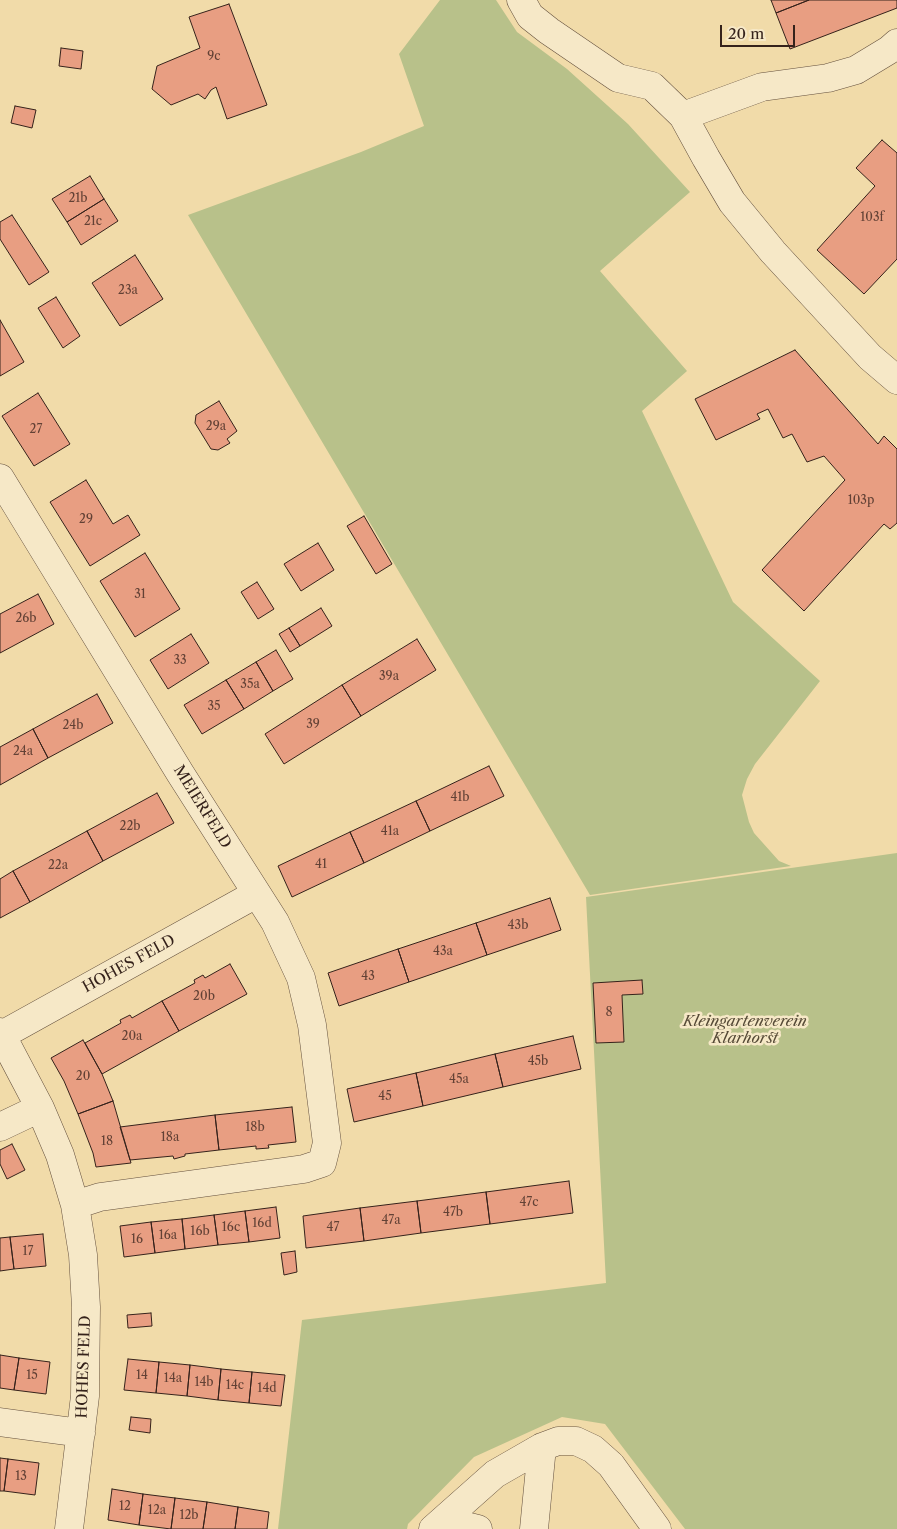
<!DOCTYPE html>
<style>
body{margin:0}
#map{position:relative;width:897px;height:1529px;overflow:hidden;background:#f1dba9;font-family:"Libre Caslon Text",serif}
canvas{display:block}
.scale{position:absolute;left:720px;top:25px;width:75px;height:22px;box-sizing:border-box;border:2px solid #35221b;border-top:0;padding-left:6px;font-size:15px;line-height:18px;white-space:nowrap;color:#35221b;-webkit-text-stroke:4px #f6e8c7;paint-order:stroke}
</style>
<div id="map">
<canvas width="897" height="1529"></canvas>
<div class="scale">20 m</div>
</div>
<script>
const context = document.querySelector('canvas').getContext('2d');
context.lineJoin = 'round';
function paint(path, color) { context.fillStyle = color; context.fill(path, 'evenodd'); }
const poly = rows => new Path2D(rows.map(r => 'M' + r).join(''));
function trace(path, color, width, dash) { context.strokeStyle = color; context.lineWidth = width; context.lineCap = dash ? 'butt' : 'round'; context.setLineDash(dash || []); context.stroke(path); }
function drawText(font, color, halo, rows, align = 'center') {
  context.font = font + ' "Libre Caslon Text",serif'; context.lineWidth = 5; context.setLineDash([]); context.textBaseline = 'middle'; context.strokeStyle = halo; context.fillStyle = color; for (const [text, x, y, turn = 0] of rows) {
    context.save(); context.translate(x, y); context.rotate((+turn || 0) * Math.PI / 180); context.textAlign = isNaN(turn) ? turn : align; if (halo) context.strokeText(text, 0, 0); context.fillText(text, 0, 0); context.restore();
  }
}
const green = poly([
 [440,0,496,0,517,32,567,69,628,124,690,192,600,271,687,371,642,411,733,602,820,681,755,764,747,779,742,795,749,822,754,833,779,861,791,866,590,895,188,215,361,152,424,126,399,54],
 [897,853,897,1529,685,1529,605,1424,562,1417,474,1457,408,1524,407,1529,278,1529,302,1320,606,1283,586,897]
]);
const building = poly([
 [771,0,809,0,776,13,771,0],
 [809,0,897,0,897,8,790,49,776,13,809,0],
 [229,4,267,105,227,119,216,87,211,90,205,99,198,94,171,105,152,89,157,66,200,48,189,17,229,4],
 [61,48,83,51,81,69,59,66,61,48],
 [15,106,36,110,32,128,11,123,15,106],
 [882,140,897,153,897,259,864,294,817,250,875,186,856,168,882,140],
 [90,176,104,199,67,222,52,199,90,176],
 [104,199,118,221,81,245,67,222,104,199],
 [12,215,49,272,29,285,0,239,0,222,12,215],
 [135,255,163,299,120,326,92,283,135,255],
 [56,297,80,336,63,348,38,308,56,297],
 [0,320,24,362,0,376,0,320],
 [795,350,878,444,884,436,897,449,897,523,890,529,884,524,804,611,762,570,845,480,824,456,807,462,792,434,783,438,768,409,757,414,760,419,716,440,695,399,795,350],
 [38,393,70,444,34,466,2,416,38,393],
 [219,401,237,431,227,439,230,443,218,450,211,449,195,423,196,415,219,401],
 [86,480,113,524,128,515,140,535,90,566,50,502,86,480],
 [364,516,392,564,376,574,347,526,364,516],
 [318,543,334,570,301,591,284,564,318,543],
 [145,553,180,609,135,637,100,581,145,553],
 [257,582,274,609,258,619,241,592,257,582],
 [38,594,54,624,0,653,0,614,38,594],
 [321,608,332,626,300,646,289,628,321,608],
 [289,628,300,646,290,652,279,634,289,628],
 [191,634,209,663,168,689,150,660,191,634],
 [417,639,436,670,361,716,342,685,417,639],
 [276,650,293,679,273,691,256,662,276,650],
 [256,662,273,691,244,709,226,680,256,662],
 [226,680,244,709,202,734,184,705,226,680],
 [342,685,361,716,284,764,265,734,342,685],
 [97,694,113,723,48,758,33,729,97,694],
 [33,729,48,758,0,785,0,747,33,729],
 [489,766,504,796,430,831,416,801,489,766],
 [157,793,174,823,103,861,87,831,157,793],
 [416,801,430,831,364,863,350,832,416,801],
 [87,831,103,861,30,902,13,871,87,831],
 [350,832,364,863,292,897,278,866,350,832],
 [13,871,30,902,0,918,0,879,13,871],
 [550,898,561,930,487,955,476,923,550,898],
 [476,923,487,955,409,982,398,949,476,923],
 [398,949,409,982,339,1006,328,973,398,949],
 [230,964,247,994,179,1031,162,1001,195,983,194,980,203,975,205,978,230,964],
 [642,980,643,994,622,995,624,1042,596,1043,593,983,642,980],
 [162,1001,179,1031,102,1074,85,1043,121,1023,120,1020,130,1015,132,1018,162,1001],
 [573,1036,581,1069,503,1087,495,1054,573,1036],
 [83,1040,102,1074,113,1101,78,1114,64,1081,51,1058,83,1040],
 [495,1054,503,1087,423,1106,416,1073,495,1054],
 [416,1073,423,1106,354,1122,347,1089,416,1073],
 [113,1101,131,1163,96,1167,93,1153,78,1114,113,1101],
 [292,1107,296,1142,268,1145,269,1148,256,1149,256,1146,219,1150,215,1115,292,1107],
 [215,1115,219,1150,185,1154,185,1156,174,1159,173,1156,130,1160,120,1127,215,1115],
 [12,1144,25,1170,7,1179,0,1164,0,1150,12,1144],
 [569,1181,573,1213,490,1224,486,1192,569,1181],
 [486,1192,490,1224,421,1233,417,1201,486,1192],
 [417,1201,421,1233,364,1241,360,1208,417,1201],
 [276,1207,280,1238,249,1242,245,1211,276,1207],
 [360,1208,364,1241,306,1248,303,1216,360,1208],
 [245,1211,249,1242,218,1245,214,1215,245,1211],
 [214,1215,218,1245,185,1249,182,1219,214,1215],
 [182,1219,185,1249,155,1253,151,1222,182,1219],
 [151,1222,155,1253,124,1257,120,1226,151,1222],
 [43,1234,46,1266,14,1269,10,1237,43,1234],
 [10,1237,14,1269,0,1271,0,1238,10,1237],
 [295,1251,297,1272,284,1275,281,1253,295,1251],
 [151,1313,152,1326,128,1328,127,1315,151,1313],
 [0,1355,19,1358,14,1390,0,1388,0,1355],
 [19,1358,50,1362,46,1394,14,1390,19,1358],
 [128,1359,159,1362,156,1393,124,1390,128,1359],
 [159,1362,190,1365,187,1396,156,1393,159,1362],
 [190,1365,221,1369,218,1400,187,1396,190,1365],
 [221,1369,252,1372,249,1403,218,1400,221,1369],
 [252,1372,285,1375,281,1406,249,1403,252,1372],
 [131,1417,151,1419,150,1433,129,1430,131,1417],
 [0,1458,8,1459,4,1491,0,1491,0,1458],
 [8,1459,39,1463,35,1495,4,1491,8,1459],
 [112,1489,143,1494,139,1525,108,1520,112,1489],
 [143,1494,175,1498,171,1529,139,1525,143,1494],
 [175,1498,207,1502,203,1529,171,1529,175,1498],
 [207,1502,238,1507,235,1529,203,1529,207,1502],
 [238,1507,269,1512,267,1529,235,1529,238,1507]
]);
const minor = poly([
 [521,0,530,16,549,31,618,78,652,86,683,116,706,158,732,202,773,252,870,357,897,380],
 [683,116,762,87,828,78,856,70,889,50,897,43],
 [0,478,180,773,275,922,301,978,312,1025,327,1143,322,1163,304,1169,100,1197,75,1205],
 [0,1032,40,1108,60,1155,75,1205,83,1255,86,1307,85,1396,69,1529],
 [2,1035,256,894],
 [0,1127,40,1108],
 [0,1422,81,1433],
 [435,1528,458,1524,478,1529],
 [433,1529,495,1474,542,1447,558,1441,576,1441,593,1449,611,1465,657,1529],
 [534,1529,542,1447]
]);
const numberNames = [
 ["9c",214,57],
 ["21b",78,199],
 ["103f",872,218],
 ["21c",93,222],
 ["23a",128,291],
 ["29a",216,427],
 ["27",36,430],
 ["103p",861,501],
 ["29",86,520],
 ["31",140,595],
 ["26b",26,619],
 ["33",180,661],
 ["39a",389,677],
 ["35a",250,685],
 ["35",214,707],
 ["39",313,725],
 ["24b",73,726],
 ["24a",23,752],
 ["41b",460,798],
 ["22b",130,827],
 ["41a",390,832],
 ["41",321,865],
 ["22a",58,866],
 ["43b",518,926],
 ["43a",443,952],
 ["43",368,977],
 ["20b",204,997],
 ["8",609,1013],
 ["20a",132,1037],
 ["45b",538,1062],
 ["20",83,1077],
 ["45a",459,1080],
 ["45",385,1097],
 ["18b",255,1128],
 ["18a",170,1138],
 ["18",107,1142],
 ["47c",529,1203],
 ["47b",453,1213],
 ["47a",391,1221],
 ["16d",262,1224],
 ["16c",231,1228],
 ["47",333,1228],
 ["16b",200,1232],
 ["16a",168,1236],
 ["16",137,1240],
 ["17",28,1252],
 ["15",32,1376],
 ["14",142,1376],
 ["14a",173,1379],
 ["14b",204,1383],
 ["14c",235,1386],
 ["14d",267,1389],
 ["13",21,1477],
 ["12",125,1507],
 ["12a",157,1511],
 ["12b",189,1516]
];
const streetNames = [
 ["MEIERFELD",202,807,58],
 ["HOHES FELD",129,964,-29],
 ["HOHES FELD",84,1367,-88]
];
const parkNames = [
 ["Kleingartenverein",745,1022],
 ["Klarhorst",745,1039]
];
paint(green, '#b8c18a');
paint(building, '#e89e82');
trace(building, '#35221b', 1);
trace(minor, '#64503e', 29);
trace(minor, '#f6e8c7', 28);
drawText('12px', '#624135', null, numberNames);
drawText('15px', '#35221b', '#f6e8c7', streetNames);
drawText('italic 15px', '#564a37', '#f6e8c7', parkNames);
</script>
